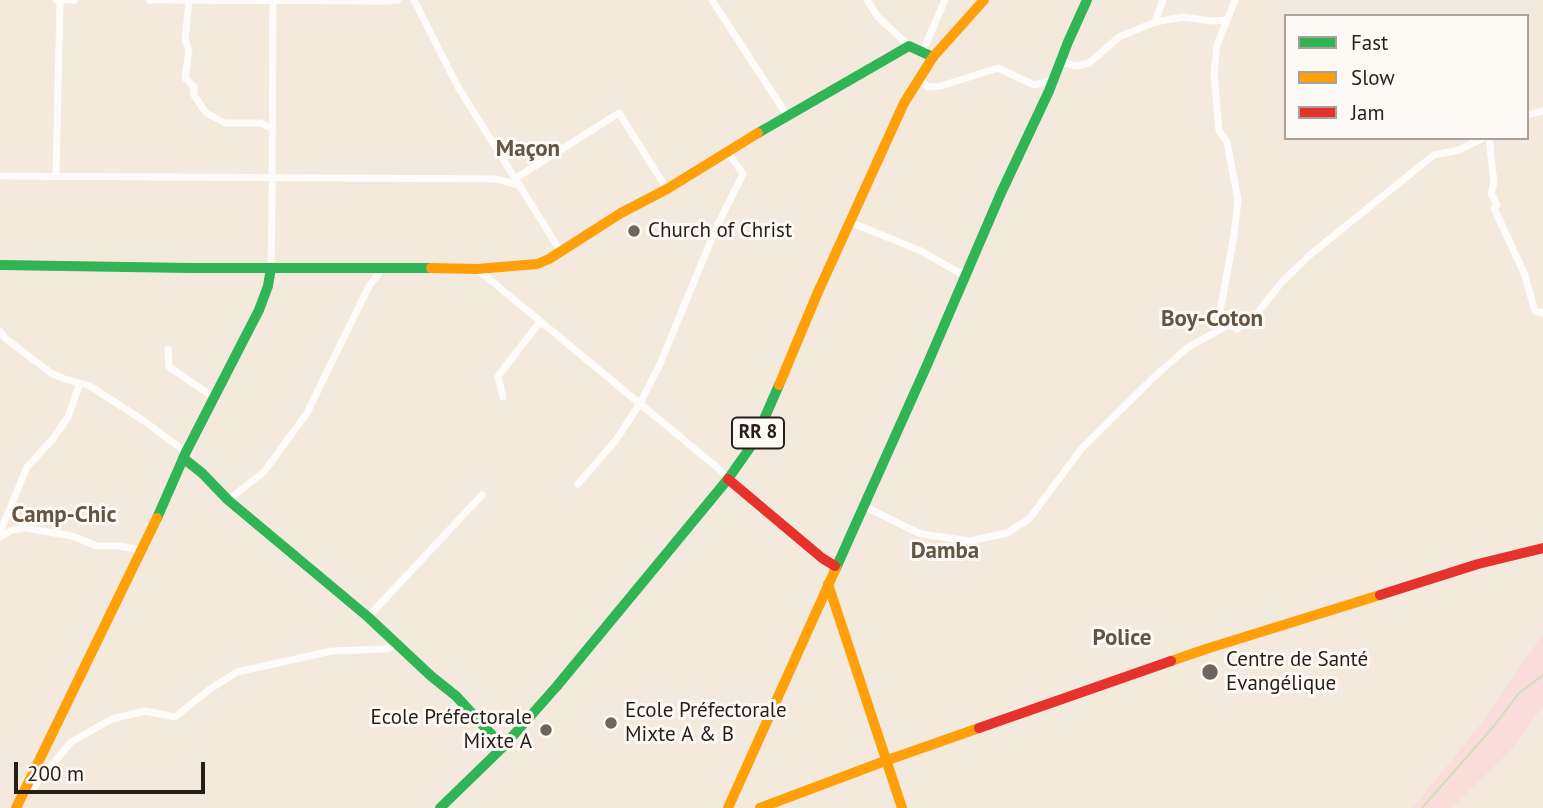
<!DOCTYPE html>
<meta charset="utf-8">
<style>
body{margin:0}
#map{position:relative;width:1543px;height:808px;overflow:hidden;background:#f4e9dd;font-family:"PT Sans",sans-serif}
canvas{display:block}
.legend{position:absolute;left:1284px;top:14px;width:245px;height:126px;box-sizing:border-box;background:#fdf9f5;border:2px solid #a7a29d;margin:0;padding:9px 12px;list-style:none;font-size:21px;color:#261f18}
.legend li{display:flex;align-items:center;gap:14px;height:35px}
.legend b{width:35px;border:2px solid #a7a29d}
.scale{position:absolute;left:14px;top:762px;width:191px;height:32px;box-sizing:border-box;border:4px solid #261f18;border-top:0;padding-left:9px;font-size:21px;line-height:24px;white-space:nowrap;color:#261f18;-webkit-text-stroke:5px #fdf9f5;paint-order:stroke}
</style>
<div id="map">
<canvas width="1543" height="808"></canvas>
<ul class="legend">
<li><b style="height:9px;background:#30b455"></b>Fast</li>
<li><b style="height:9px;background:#ff9f0a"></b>Slow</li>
<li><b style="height:9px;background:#e5322d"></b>Jam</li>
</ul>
<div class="scale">200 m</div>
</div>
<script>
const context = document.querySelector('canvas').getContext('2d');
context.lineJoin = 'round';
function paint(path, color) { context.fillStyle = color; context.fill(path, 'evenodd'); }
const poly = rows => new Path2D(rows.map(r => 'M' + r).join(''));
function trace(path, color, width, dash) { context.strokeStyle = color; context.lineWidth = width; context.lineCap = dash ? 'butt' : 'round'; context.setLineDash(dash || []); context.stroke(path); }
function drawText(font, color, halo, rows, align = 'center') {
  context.font = font + ' "PT Sans",sans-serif'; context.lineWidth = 6; context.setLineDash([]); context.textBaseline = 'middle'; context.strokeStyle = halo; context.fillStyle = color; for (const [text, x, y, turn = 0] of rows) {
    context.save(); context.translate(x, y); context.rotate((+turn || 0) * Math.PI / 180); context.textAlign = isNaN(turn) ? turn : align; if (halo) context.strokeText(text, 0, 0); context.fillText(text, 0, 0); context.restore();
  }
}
const green = poly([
 [1543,634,1543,706,1510,751,1452,808,1413,808,1482,722]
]);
const stream = poly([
 [1422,808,1494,726,1519,693,1543,675]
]);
const street = poly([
 [56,0,74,0],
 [150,0,387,1,398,0],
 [414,0,458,87,561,252],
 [712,0,788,117],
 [867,0,878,17,909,46],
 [1235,0,1217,45,1214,73,1219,131,1227,142,1238,200,1234,236,1219,316,1237,329,1258,312,1281,283,1312,253,1434,155,1459,150,1483,138],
 [189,1,185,40,189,50,185,78,194,87,194,95,206,113,225,123,261,123,272,129],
 [1155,22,1163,0],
 [922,53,945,0],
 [1060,62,1077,66,1089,63,1119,37,1155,22,1183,17,1212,21,1227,20],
 [918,79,928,87,941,86,998,68,1034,85,1053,80],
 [1527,115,1543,111],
 [1489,138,1494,183,1491,193,1497,205,1494,208,1524,273,1535,311,1543,313],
 [0,176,497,179,521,186],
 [56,176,60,0],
 [516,178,619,113,667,189],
 [850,222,921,251,958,272,966,273],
 [271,268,272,206,273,0],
 [477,269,719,469,728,479],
 [0,331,5,338,51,373,62,378,90,386,144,421,186,452],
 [168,349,169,367,215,398],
 [503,397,498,376,540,322],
 [578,484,616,440,639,405,660,364,717,226,743,174,727,151],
 [228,500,264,472,307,413,369,286,383,268],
 [863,506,921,534,970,541,1007,533,1029,519,1082,448,1153,378,1187,348,1230,324],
 [0,532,27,467,53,439,68,417,80,383],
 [0,537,12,530,25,528,72,536,97,546,119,546,142,550],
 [368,617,482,495],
 [25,791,34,787,71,742,112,719,145,711,175,717,210,689,237,672,332,651,386,649,396,644]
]);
const fast = poly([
 [758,133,909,46,933,57],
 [0,265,190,268,431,268],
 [183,458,202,473,228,500,368,617,431,676,456,696,503,747],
 [157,518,186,452,259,310,268,286,271,268],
 [836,568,927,365,1001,193,1049,91,1068,42,1087,0],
 [440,808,503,747,557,686,728,479,754,442,779,385]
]);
const slow = poly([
 [431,268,477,269,537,264,549,259,621,213,667,189,758,133],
 [779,385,818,292,904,103,933,57,984,0],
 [828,584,902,808],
 [1171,661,1209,648,1380,595],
 [16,808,157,518],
 [728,808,836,568],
 [760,808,885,761,979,728]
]);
const jam = poly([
 [728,479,822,558,835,566],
 [1380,595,1478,564,1543,548],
 [979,728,1171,661]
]);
const markers = [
 [634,231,7,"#6e665d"],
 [1210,672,9,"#6e665d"],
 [611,723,7,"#6e665d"],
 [546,730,7,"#6e665d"]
];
const shields = [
 [758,433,52]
];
const shieldNames = [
 ["RR 8",758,433]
];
const poiNames = [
 ["Church of Christ",648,231],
 ["Centre de Santé",1226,660],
 ["Evangélique",1226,684],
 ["Ecole Préfectorale",625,711],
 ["Mixte A & B",625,735],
 ["Ecole Préfectorale",532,718,"right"],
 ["Mixte A",532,742,"right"]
];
const neighbourhoodNames = [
 ["Maçon",528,149],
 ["Boy-Coton",1212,319],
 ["Camp-Chic",64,515],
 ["Damba",945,551],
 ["Police",1122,638]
];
paint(green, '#fadcdb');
trace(stream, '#d0dfb6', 2);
trace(street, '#fdfcfa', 7);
trace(fast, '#30b455', 10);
trace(slow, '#ff9f0a', 10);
trace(jam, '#e5322d', 10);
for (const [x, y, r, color] of markers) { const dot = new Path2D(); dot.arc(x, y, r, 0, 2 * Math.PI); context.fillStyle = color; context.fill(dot); trace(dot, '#fdf9f5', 2.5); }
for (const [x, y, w] of shields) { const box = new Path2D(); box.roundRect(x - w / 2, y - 15.5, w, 31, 5); context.fillStyle = '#fdf9f5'; context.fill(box); trace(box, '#261f18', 2); }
drawText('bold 19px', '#261f18', null, shieldNames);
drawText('21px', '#261f18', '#fdf9f5', poiNames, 'left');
drawText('bold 23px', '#645442', '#fdf9f5', neighbourhoodNames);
</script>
